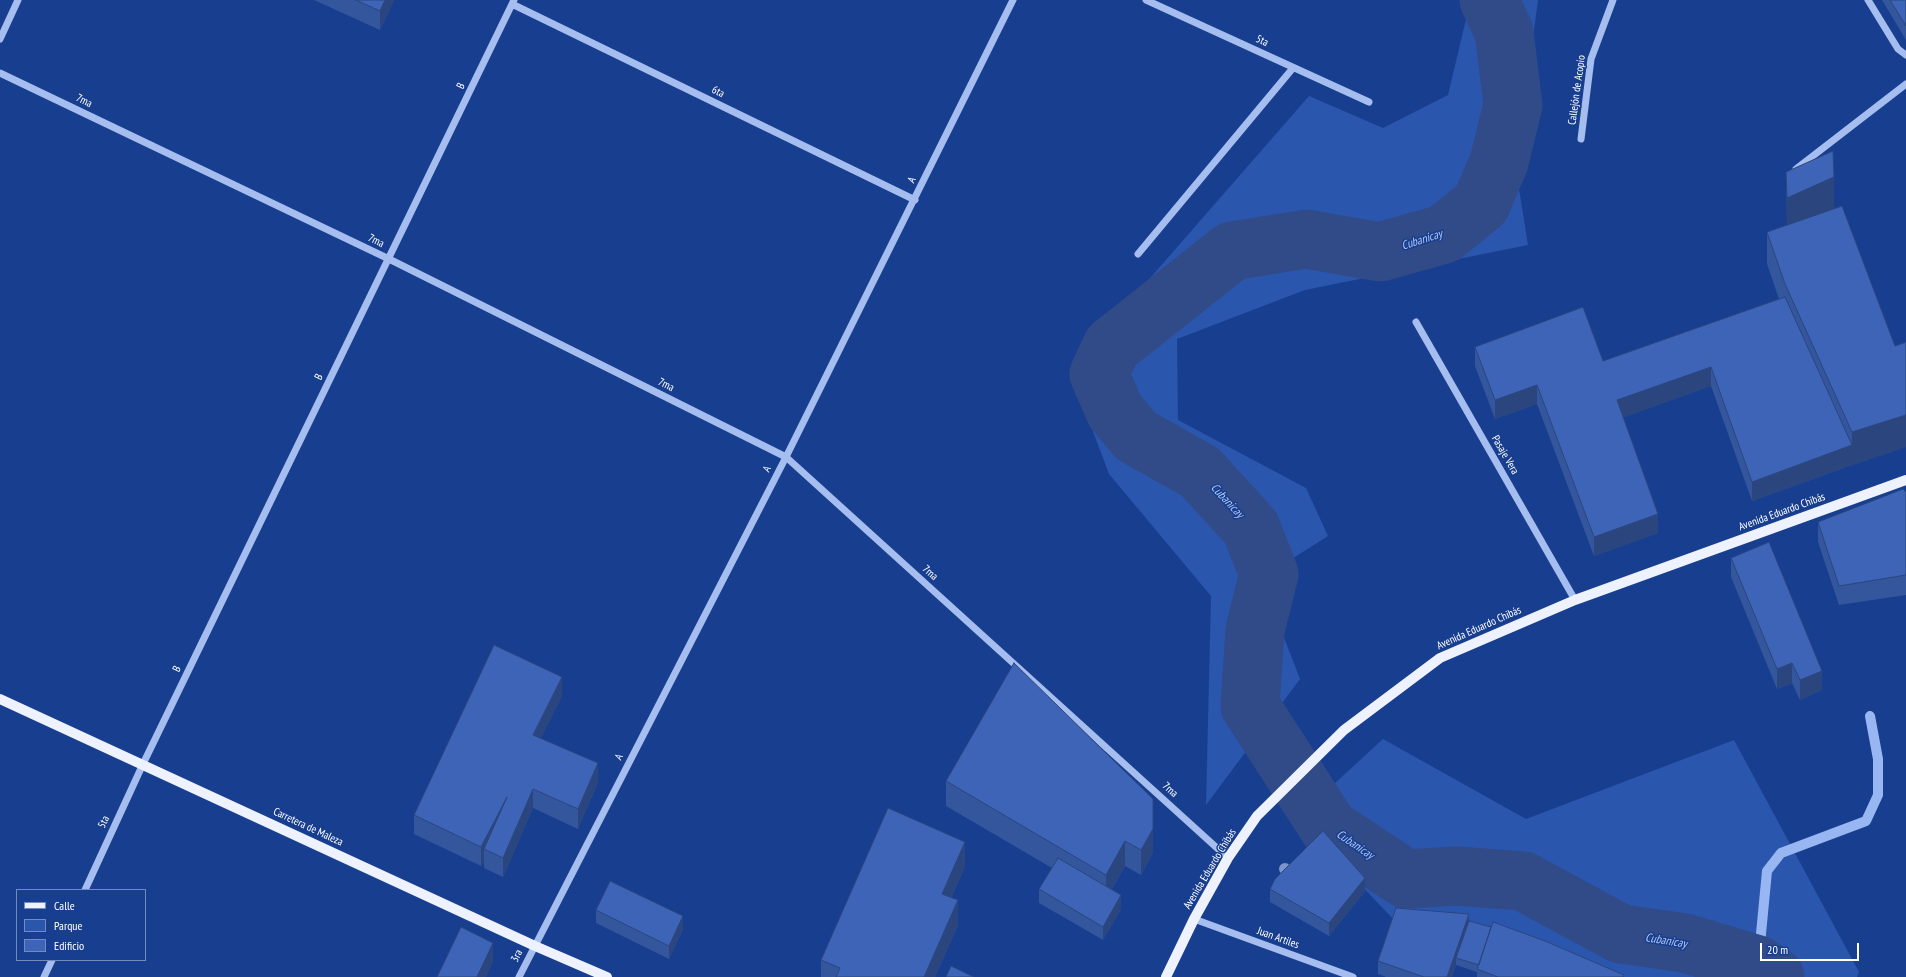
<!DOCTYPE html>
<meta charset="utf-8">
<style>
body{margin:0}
#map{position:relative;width:1906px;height:977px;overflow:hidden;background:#183e8f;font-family:"PT Sans Narrow",sans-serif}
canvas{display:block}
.legend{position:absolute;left:16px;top:889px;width:130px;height:72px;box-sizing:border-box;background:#183e8f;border:1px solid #748bbc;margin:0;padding:5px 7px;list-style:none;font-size:12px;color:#fff}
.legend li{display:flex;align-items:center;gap:8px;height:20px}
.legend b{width:20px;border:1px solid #748bbc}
.scale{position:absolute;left:1760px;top:943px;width:99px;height:18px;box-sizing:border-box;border:2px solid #fff;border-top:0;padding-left:5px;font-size:12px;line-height:14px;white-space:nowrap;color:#fff;-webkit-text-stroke:3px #183e8f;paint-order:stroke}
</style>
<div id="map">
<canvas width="1906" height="977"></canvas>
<ul class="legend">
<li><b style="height:5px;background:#eef2ff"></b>Calle</li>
<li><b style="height:11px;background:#2b56ae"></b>Parque</li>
<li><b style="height:11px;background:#3d64b6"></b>Edificio</li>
</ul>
<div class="scale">20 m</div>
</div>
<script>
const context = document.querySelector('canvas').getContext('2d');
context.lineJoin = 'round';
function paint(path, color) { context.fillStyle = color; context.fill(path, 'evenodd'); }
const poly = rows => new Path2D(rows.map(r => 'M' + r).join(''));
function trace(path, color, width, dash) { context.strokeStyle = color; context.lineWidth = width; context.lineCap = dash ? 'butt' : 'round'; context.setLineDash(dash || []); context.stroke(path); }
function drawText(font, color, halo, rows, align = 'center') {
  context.font = font + ' "PT Sans Narrow",sans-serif'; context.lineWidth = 3; context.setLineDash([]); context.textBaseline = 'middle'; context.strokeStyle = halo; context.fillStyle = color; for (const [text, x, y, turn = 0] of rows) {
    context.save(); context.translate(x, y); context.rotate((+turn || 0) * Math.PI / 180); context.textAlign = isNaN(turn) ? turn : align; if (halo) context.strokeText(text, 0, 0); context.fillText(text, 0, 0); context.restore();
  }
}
const green = poly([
 [1461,0,1538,0,1525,98,1514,158,1528,245,1305,290,1177,339,1178,420,1306,488,1328,536,1287,562,1276,617,1300,679,1206,805,1211,596,1109,474,1083,405,1084,356,1117,316,1309,96,1383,128,1448,95,1468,11],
 [1383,739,1526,819,1734,740,1859,972,1857,977,1598,977,1396,922,1297,818]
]);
const stream = poly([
 [1758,965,1767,871,1781,853,1866,821,1878,795,1878,759,1870,716]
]);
const river = poly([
 [1489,0,1504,32,1513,105,1499,162,1481,204,1444,234,1380,252,1306,239,1232,251,1112,346,1099,374,1115,411,1136,436,1200,472,1251,528,1269,574,1255,630,1250,706,1329,828,1406,879,1457,876,1523,881,1621,934,1685,943,1758,965,1775,977]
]);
const minor = poly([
 [1146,0,1369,102],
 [1868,0,1898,49,1906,55],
 [512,4,915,200],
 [0,39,18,0],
 [0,73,389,259,786,457,1228,858],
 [1581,139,1591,59,1613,0],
 [1796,169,1906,84],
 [1138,254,1293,68],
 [1416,322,1575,600],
 [85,890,143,764,514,0],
 [1194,919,1353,977],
 [44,977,52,960],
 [519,977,786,457,1013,0]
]);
const major = poly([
 [0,699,535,946,607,977],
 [1166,977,1194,919,1228,858,1257,816,1344,730,1440,658,1575,600,1906,480]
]);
const trees = [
 [1285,869]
];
const wall = poly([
 [314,0,394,0,380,30],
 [1882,0,1906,0,1906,40],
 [1786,172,1834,209,1895,346,1906,342,1906,447,1852,465,1752,501,1711,386,1623,417,1658,533,1594,556,1537,404,1495,419,1475,366,1475,347,1603,361,1779,299,1767,264,1767,232,1787,225],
 [1906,492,1906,595,1839,605,1818,542,1818,522],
 [1731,558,1822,690,1800,700,1792,683,1777,689,1731,577],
 [1014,663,1153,853,1141,875,1125,866,1112,889,1121,909,1103,940,1039,903,1039,889,1052,868,946,806,946,781],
 [562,696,541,738,598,782,578,829,533,808,503,877,484,868,484,861,481,866,414,834,414,815],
 [965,867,951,898,958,925,935,977,821,977,821,960],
 [1270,889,1365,891,1329,936,1270,902],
 [596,910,683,929,669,959,596,923],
 [1469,921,1624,977,1477,977,1477,972,1456,965,1452,977,1386,977,1378,974,1378,961]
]);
const shadedWall = poly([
 [385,0,394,0,380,30,380,11],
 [1834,177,1834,209,1787,230,1787,198],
 [1711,367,1711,386,1617,420,1617,400],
 [1537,385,1537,404,1495,419,1495,400],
 [1906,415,1906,447,1852,465,1752,501,1752,482,1852,445,1852,432],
 [1658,514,1658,533,1594,556,1594,537],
 [1792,663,1792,683,1777,689,1777,669],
 [1822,671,1822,690,1800,700,1800,680],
 [562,677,562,696,533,754,533,735],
 [598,763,598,782,578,829,578,809],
 [533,789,533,808,503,877,503,858],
 [507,797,484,849,484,862,481,866,481,847],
 [1153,829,1153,853,1141,875,1141,850],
 [1125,841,1125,866,1106,899,1106,875],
 [965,842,965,867,942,918,942,894],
 [1365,878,1365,891,1329,936,1329,923],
 [1121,895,1121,909,1103,940,1103,927],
 [958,900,958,925,935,977,924,977],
 [1469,914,1469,928,1456,958,1456,965,1452,977,1447,977],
 [683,916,683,929,669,959,669,946],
 [493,943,493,962,486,977,477,977]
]);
const building = poly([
 [356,0,385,0,380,11,356,0],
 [1890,0,1906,0,1906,26,1890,0],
 [1833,151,1834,177,1787,198,1786,172,1833,151],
 [1842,206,1895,346,1906,342,1906,415,1852,432,1785,284,1767,232,1842,206],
 [1785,297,1852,445,1752,482,1711,367,1617,400,1658,514,1594,537,1537,385,1495,400,1475,347,1583,307,1603,361,1785,297],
 [1903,489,1906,492,1906,575,1839,586,1818,522,1903,489],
 [1769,542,1822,671,1800,680,1792,663,1777,669,1731,558,1769,542],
 [494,645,562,677,533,735,598,763,578,809,533,789,503,858,484,849,507,797,481,847,414,815,494,645],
 [1014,663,1153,799,1153,829,1141,850,1125,841,1106,875,946,781,1014,663],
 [888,808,965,842,942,894,958,900,924,977,836,977,840,968,821,960,888,808],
 [1323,831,1365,878,1329,923,1270,889,1275,879,1323,831],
 [1058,858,1121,895,1103,927,1039,889,1058,858],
 [610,881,683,916,669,946,596,910,610,881],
 [1396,908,1469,914,1447,977,1424,977,1378,961,1396,908],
 [1469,921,1491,927,1479,965,1456,958,1469,921],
 [1493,922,1545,941,1624,975,1623,977,1498,977,1477,969,1493,922],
 [461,927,493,943,477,977,437,977,461,927],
 [951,966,974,977,946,977,951,966]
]);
const streetNames = [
 ["5ta",1262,41,25],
 ["B",461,86,-64],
 ["Callejón de Acopio",1577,90,-82],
 ["6ta",718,92,26],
 ["7ma",84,101,26],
 ["A",912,180,-64],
 ["7ma",376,241,26],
 ["B",319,377,-64],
 ["7ma",666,385,26],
 ["Pasaje Vera",1505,455,60],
 ["A",767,469,-63],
 ["Avenida Eduardo Chibás",1782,512,-20],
 ["7ma",930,573,42],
 ["Avenida Eduardo Chibás",1479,628,-24],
 ["B",177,669,-64],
 ["A",619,757,-63],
 ["7ma",1170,790,42],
 ["5ta",104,822,-65],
 ["Carretera de Maleza",308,827,25],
 ["Avenida Eduardo Chibás",1210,869,-59],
 ["Juan Artiles",1278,938,20],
 ["3ra",517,956,-63]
];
const waterNames = [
 ["Cubanicay",1422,240,-18],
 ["Cubanicay",1227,501,47],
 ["Cubanicay",1355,845,34],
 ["Cubanicay",1666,941,9]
];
paint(green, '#2b56ae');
trace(stream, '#98b7f2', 10);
trace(river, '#304b88', 59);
trace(minor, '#a5beef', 7);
trace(major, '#eef2ff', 10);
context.fillStyle = '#7b94ca';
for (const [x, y] of trees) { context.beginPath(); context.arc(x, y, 6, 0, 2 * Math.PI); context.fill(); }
paint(wall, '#34569d');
paint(shadedWall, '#2b467f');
paint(building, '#3d64b6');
trace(building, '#2b467f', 1);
drawText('11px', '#fff', '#183e8f', streetNames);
drawText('italic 12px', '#b1c8f6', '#183e8f', waterNames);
</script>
